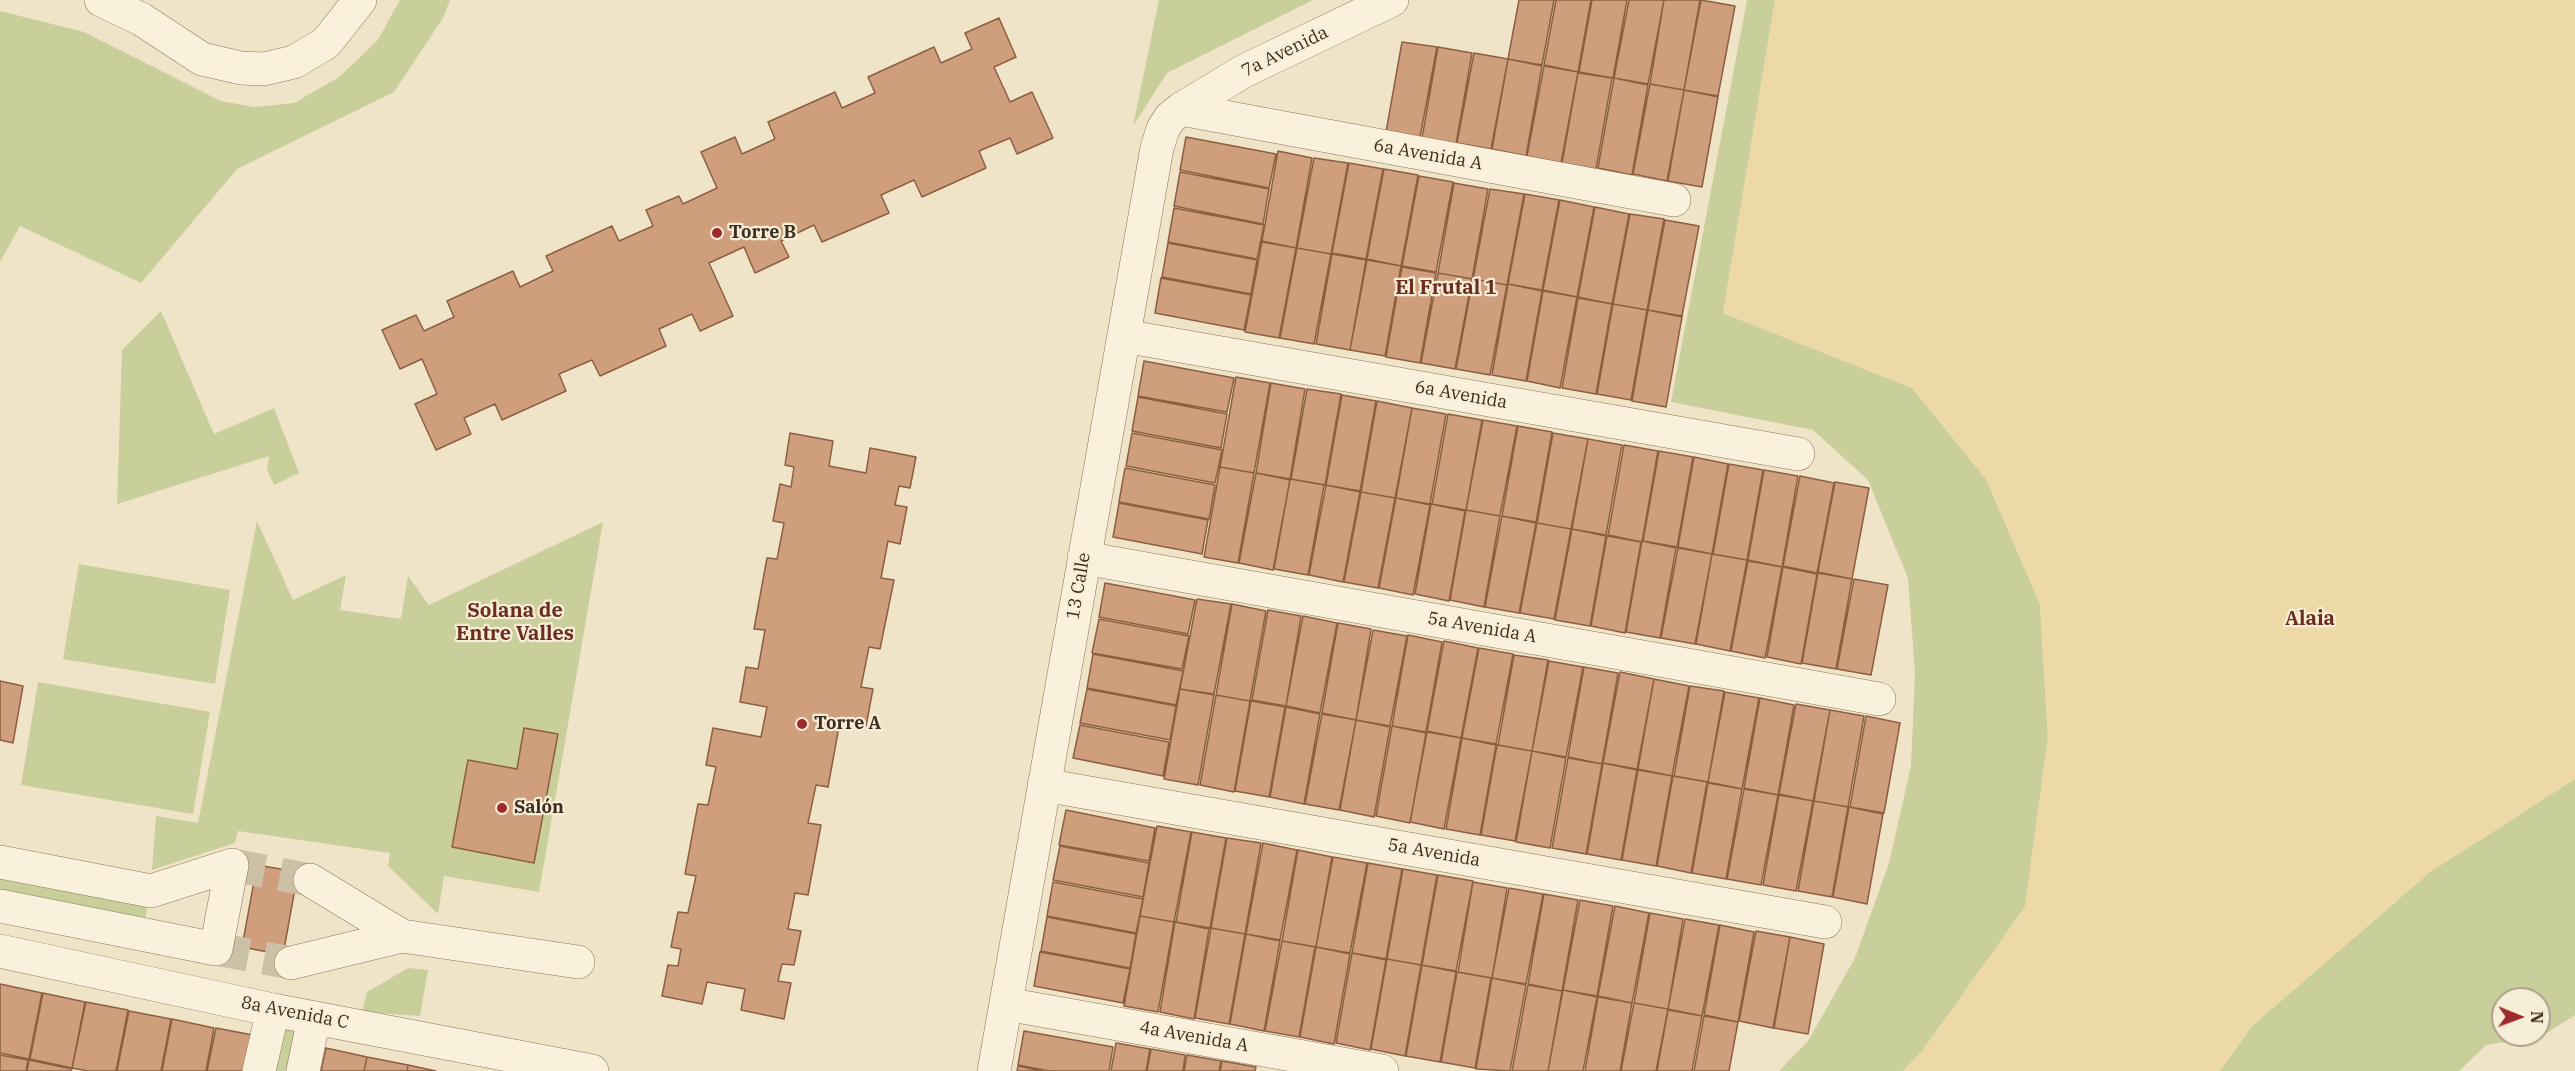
<!DOCTYPE html>
<meta charset="utf-8">
<style>
body{margin:0}
#map{position:relative;width:2575px;height:1071px;overflow:hidden;background:#f0e4c8;font-family:"IBM Plex Serif",serif}
canvas{display:block}
.north{position:absolute;left:2491px;top:987px;width:60px;height:60px;box-sizing:border-box;background:#f7eed8;border:2px solid #ada18e;border-radius:50%;rotate:91deg;font-size:16px;font-weight:700;line-height:24px;text-align:center;color:#3d2e20}
.north::after{content:'';display:block;margin:auto;width:21px;height:27px;background:#9e2a2b;clip-path:polygon(50% 0,100% 100%,50% 72%,0 100%)}
</style>
<div id="map">
<canvas width="2575" height="1071"></canvas>
<div class="north">N</div>
</div>
<script>
const context = document.querySelector('canvas').getContext('2d');
context.lineJoin = 'round';
function paint(path, color) { context.fillStyle = color; context.fill(path, 'evenodd'); }
const poly = rows => new Path2D(rows.map(r => 'M' + r).join(''));
function trace(path, color, width, dash) { context.strokeStyle = color; context.lineWidth = width; context.lineCap = dash ? 'butt' : 'round'; context.setLineDash(dash || []); context.stroke(path); }
function drawText(font, color, halo, rows, align = 'center') {
  context.font = font + ' "IBM Plex Serif",serif'; context.lineWidth = 4.5; context.setLineDash([]); context.textBaseline = 'middle'; context.strokeStyle = halo; context.fillStyle = color; for (const [text, x, y, turn = 0] of rows) {
    context.save(); context.translate(x, y); context.rotate((+turn || 0) * Math.PI / 180); context.textAlign = isNaN(turn) ? turn : align; if (halo) context.strokeText(text, 0, 0); context.fillText(text, 0, 0); context.restore();
  }
}
const green = poly([
 [400,0,450,0,443,18,394,92,237,169,141,283,20,226,0,262,0,11,84,32,221,101,254,107,294,103,339,77,377,41],
 [1159,0,1313,0,1167,73,1133,126],
 [1747,0,1775,0,1723,313,1912,388,1986,479,2040,604,2048,738,2025,907,1923,1050,1903,1071,1779,1071,1808,1041,1855,958,1889,863,1911,766,1915,673,1908,578,1868,480,1813,430,1671,402],
 [161,311,214,434,274,408,299,473,274,485,267,469,269,456,117,504,122,350],
 [257,521,293,600,346,575,340,610,401,619,408,576,429,605,603,522,539,892,444,876,438,914,388,866,390,853,238,831,235,843,152,870,156,816,198,823],
 [79,564,230,590,215,684,63,659],
 [38,682,210,712,193,814,21,785],
 [2575,779,2575,1015,2542,1036,2486,1045,2459,1071,2220,1071,2252,1026,2430,872],
 [2503,999,2539,999,2539,1035,2503,1035],
 [0,862,151,891,142,934,0,906],
 [408,968,428,970,420,1016,362,1012,367,992],
 [273,1010,314,1018,303,1071,259,1071]
]);
const sand = poly([
 [1775,0,2575,0,2575,779,2430,872,2252,1026,2220,1071,1903,1071,1923,1050,2025,907,2048,738,2040,604,1986,479,1912,388,1723,313]
]);
const building = poly([
 [1519,0,1554,0,1542,65,1508,59,1519,0],
 [1556,0,1591,0,1578,72,1544,65,1556,0],
 [1592,0,1627,0,1613,78,1579,72,1592,0],
 [1629,0,1664,0,1648,84,1614,78,1629,0],
 [1664,0,1700,0,1684,90,1650,84,1664,0],
 [1701,0,1735,6,1718,96,1684,90,1701,0],
 [999,18,1016,57,994,67,1010,102,1032,92,1053,138,1017,154,1010,138,979,151,986,168,922,197,914,180,881,195,889,213,822,242,814,225,781,241,789,257,755,273,744,247,709,263,733,316,700,331,692,314,659,329,666,346,600,376,592,360,559,374,566,391,502,420,495,404,464,418,471,434,436,450,415,404,437,394,422,359,400,369,382,330,416,315,424,331,454,317,447,301,513,271,520,287,553,271,546,256,612,226,619,241,653,226,646,210,679,196,683,204,717,188,701,152,735,137,742,154,775,139,768,122,835,92,842,108,875,93,868,77,934,47,941,63,972,49,965,33,999,18],
 [1402,42,1437,47,1420,137,1386,132,1402,42],
 [1438,47,1472,53,1456,144,1422,138,1438,47],
 [1474,53,1508,59,1491,149,1457,143,1474,53],
 [1508,59,1542,66,1526,156,1492,149,1508,59],
 [1544,66,1578,72,1561,163,1527,156,1544,66],
 [1578,73,1612,78,1596,169,1562,163,1578,73],
 [1614,78,1648,85,1632,175,1598,168,1614,78],
 [1650,84,1684,90,1667,181,1633,174,1650,84],
 [1684,90,1718,97,1702,187,1668,181,1684,90],
 [1186,137,1276,154,1269,188,1180,170,1186,137],
 [1278,151,1312,158,1296,248,1262,241,1278,151],
 [1314,158,1348,163,1331,254,1297,248,1314,158],
 [1349,163,1383,169,1366,259,1332,253,1349,163],
 [1384,169,1418,175,1401,266,1367,259,1384,169],
 [1180,172,1269,189,1263,224,1174,206,1180,172],
 [1419,176,1453,182,1436,272,1402,266,1419,176],
 [1454,183,1488,189,1472,279,1438,273,1454,183],
 [1490,189,1524,194,1507,285,1473,279,1490,189],
 [1525,194,1559,200,1542,290,1508,284,1525,194],
 [1560,200,1594,207,1577,297,1543,290,1560,200],
 [1595,207,1629,214,1612,304,1578,297,1595,207],
 [1174,208,1264,225,1257,259,1168,242,1174,208],
 [1630,214,1664,219,1647,310,1613,304,1630,214],
 [1665,220,1699,226,1682,316,1648,310,1665,220],
 [1262,242,1296,248,1279,338,1245,332,1262,242],
 [1168,243,1257,260,1251,294,1162,277,1168,243],
 [1297,248,1331,254,1314,344,1280,338,1297,248],
 [1332,254,1366,260,1350,350,1316,344,1332,254],
 [1367,260,1401,266,1385,356,1350,350,1367,260],
 [1402,267,1436,273,1420,363,1386,357,1402,267],
 [1438,273,1472,279,1455,369,1421,363,1438,273],
 [1161,278,1251,295,1244,330,1155,313,1161,278],
 [1473,279,1507,285,1490,375,1456,369,1473,279],
 [1508,284,1542,291,1526,381,1492,375,1508,284],
 [1543,291,1577,297,1560,388,1527,381,1543,291],
 [1578,298,1612,304,1596,394,1562,388,1578,298],
 [1613,304,1647,310,1631,400,1597,394,1613,304],
 [1648,310,1682,317,1666,407,1632,401,1648,310],
 [1144,361,1234,378,1227,412,1138,396,1144,361],
 [1236,377,1270,383,1254,473,1220,467,1236,377],
 [1271,383,1305,389,1290,479,1256,473,1271,383],
 [1307,389,1341,394,1325,485,1291,479,1307,389],
 [1342,395,1376,401,1360,491,1326,485,1342,395],
 [1138,397,1227,414,1221,448,1132,431,1138,397],
 [1377,401,1412,408,1395,498,1361,492,1377,401],
 [1412,408,1446,414,1430,504,1396,498,1412,408],
 [1448,414,1482,420,1466,510,1432,504,1448,414],
 [1483,420,1517,426,1500,516,1466,510,1483,420],
 [1518,426,1552,432,1536,522,1502,516,1518,426],
 [790,433,833,441,829,466,866,473,870,448,916,457,910,488,899,486,895,505,907,507,900,544,888,541,881,578,894,580,880,649,869,647,861,687,873,689,866,726,840,721,828,787,816,785,808,823,821,825,808,895,795,893,788,929,801,931,794,965,782,964,778,981,791,983,784,1019,741,1010,745,989,707,982,702,1004,662,996,668,965,678,966,681,949,671,947,678,912,688,913,696,876,685,874,698,804,708,805,716,767,706,765,713,728,761,737,767,707,740,702,746,667,758,669,765,630,754,629,767,558,777,559,784,523,773,521,780,484,791,487,794,467,785,465,790,433],
 [1132,433,1222,450,1215,483,1126,466,1132,433],
 [1553,433,1588,439,1571,529,1537,523,1553,433],
 [1588,439,1622,445,1606,535,1572,529,1588,439],
 [1624,445,1658,451,1642,542,1608,535,1624,445],
 [1659,451,1693,457,1677,547,1643,541,1659,451],
 [1694,457,1728,464,1712,554,1678,547,1694,457],
 [1729,464,1763,470,1747,560,1713,554,1729,464],
 [1220,467,1254,473,1238,563,1204,557,1220,467],
 [1125,468,1215,485,1209,519,1119,502,1125,468],
 [1764,470,1798,476,1782,567,1748,560,1764,470],
 [1256,473,1290,480,1273,570,1239,563,1256,473],
 [1800,476,1834,483,1817,573,1783,566,1800,476],
 [1290,479,1324,485,1308,575,1274,569,1290,479],
 [1835,482,1869,488,1852,579,1818,572,1835,482],
 [1326,485,1360,492,1343,582,1309,575,1326,485],
 [1361,492,1395,498,1378,588,1344,582,1361,492],
 [1396,498,1430,505,1413,595,1379,588,1396,498],
 [1119,503,1208,520,1202,554,1113,537,1119,503],
 [1431,504,1465,511,1449,601,1415,594,1431,504],
 [1466,510,1500,516,1484,607,1450,600,1466,510],
 [1502,516,1536,523,1519,613,1485,607,1502,516],
 [1537,523,1571,529,1554,619,1520,613,1537,523],
 [1572,529,1606,536,1590,626,1555,620,1572,529],
 [1607,536,1641,542,1625,633,1591,626,1607,536],
 [1642,541,1676,548,1660,638,1626,632,1642,541],
 [1678,548,1712,554,1695,644,1661,638,1678,548],
 [1712,554,1747,560,1730,651,1696,644,1712,554],
 [1748,561,1782,567,1765,658,1731,651,1748,561],
 [1783,567,1817,574,1801,664,1767,657,1783,567],
 [1818,573,1852,579,1836,669,1802,663,1818,573],
 [1854,579,1888,585,1871,675,1837,669,1854,579],
 [1105,583,1195,600,1188,634,1099,617,1105,583],
 [1197,599,1231,604,1214,694,1180,689,1197,599],
 [1232,604,1266,611,1250,701,1216,695,1232,604],
 [1268,610,1301,616,1286,706,1252,700,1268,610],
 [1303,616,1337,623,1320,713,1286,706,1303,616],
 [1099,619,1189,636,1182,669,1092,653,1099,619],
 [1338,623,1371,629,1356,720,1322,713,1338,623],
 [1373,630,1407,636,1390,726,1356,720,1373,630],
 [1408,635,1442,642,1426,732,1392,726,1408,635],
 [1444,641,1478,648,1461,738,1427,731,1444,641],
 [1479,648,1513,654,1496,744,1462,738,1479,648],
 [1093,654,1183,671,1176,705,1087,688,1093,654],
 [1514,655,1548,660,1532,751,1498,745,1514,655],
 [1549,661,1583,667,1566,757,1532,751,1549,661],
 [1584,667,1618,673,1602,764,1568,757,1584,667],
 [1620,672,1654,679,1637,769,1603,763,1620,672],
 [1654,679,1689,686,1672,776,1638,769,1654,679],
 [0,681,23,686,13,743,0,740,0,681],
 [1690,686,1724,691,1708,782,1674,776,1690,686],
 [1087,689,1176,706,1170,740,1080,723,1087,689],
 [1180,689,1214,695,1198,785,1164,779,1180,689],
 [1725,692,1759,698,1742,789,1708,782,1725,692],
 [1216,695,1250,701,1234,792,1200,785,1216,695],
 [1760,698,1794,705,1778,795,1744,788,1760,698],
 [1251,701,1285,707,1269,797,1235,791,1251,701],
 [1796,704,1830,710,1813,801,1779,794,1796,704],
 [1286,707,1320,714,1304,804,1270,797,1286,707],
 [1830,710,1864,716,1848,807,1814,801,1830,710],
 [1322,714,1356,720,1339,810,1305,804,1322,714],
 [1866,716,1900,723,1884,813,1850,807,1866,716],
 [1356,720,1390,727,1374,817,1340,810,1356,720],
 [1080,725,1169,742,1163,776,1073,758,1080,725],
 [1392,726,1426,733,1410,823,1376,816,1392,726],
 [524,728,558,734,534,863,452,847,468,760,517,769,524,728],
 [1427,732,1461,738,1444,829,1410,822,1427,732],
 [1462,738,1496,745,1480,835,1446,829,1462,738],
 [1497,745,1532,751,1515,841,1481,835,1497,745],
 [1532,751,1566,758,1550,848,1516,842,1532,751],
 [1568,758,1602,764,1586,854,1552,848,1568,758],
 [1603,763,1637,770,1621,860,1587,854,1603,763],
 [1638,770,1672,776,1656,866,1622,860,1638,770],
 [1673,776,1707,782,1691,873,1657,866,1673,776],
 [1708,783,1742,789,1726,879,1692,873,1708,783],
 [1744,789,1778,795,1761,885,1727,879,1744,789],
 [1779,795,1813,801,1796,891,1763,885,1779,795],
 [1814,801,1848,807,1832,897,1798,891,1814,801],
 [1849,807,1883,814,1867,904,1833,897,1849,807],
 [1066,810,1155,828,1149,861,1059,845,1066,810],
 [1157,826,1191,832,1174,922,1140,916,1157,826],
 [1192,832,1226,838,1210,928,1176,922,1192,832],
 [1227,838,1261,843,1245,934,1211,928,1227,838],
 [1263,843,1297,850,1280,940,1246,934,1263,843],
 [1060,846,1149,863,1143,897,1053,880,1060,846],
 [1298,850,1332,857,1316,947,1282,941,1298,850],
 [1333,857,1367,863,1350,953,1316,947,1333,857],
 [1368,863,1402,869,1386,959,1352,953,1368,863],
 [257,865,298,872,283,955,242,947,257,865],
 [1403,869,1437,875,1421,965,1387,959,1403,869],
 [1438,875,1473,881,1456,971,1422,965,1438,875],
 [1053,882,1143,899,1136,933,1047,916,1053,882],
 [1473,882,1507,888,1492,978,1458,972,1473,882],
 [1509,888,1543,894,1526,984,1492,978,1509,888],
 [1544,894,1578,900,1562,991,1528,984,1544,894],
 [1580,900,1613,906,1597,996,1563,990,1580,900],
 [1615,906,1649,913,1632,1003,1598,996,1615,906],
 [1650,913,1683,919,1668,1009,1634,1003,1650,913],
 [1140,916,1174,922,1158,1012,1124,1006,1140,916],
 [1047,917,1136,934,1130,968,1041,951,1047,917],
 [1685,919,1719,925,1702,1016,1668,1009,1685,919],
 [1175,922,1209,929,1194,1019,1160,1012,1175,922],
 [1720,925,1754,932,1738,1022,1704,1015,1720,925],
 [1211,928,1245,934,1229,1024,1195,1018,1211,928],
 [1756,931,1790,937,1773,1028,1739,1021,1756,931],
 [1246,934,1280,941,1264,1031,1230,1024,1246,934],
 [1790,937,1824,944,1808,1034,1774,1028,1790,937],
 [1282,941,1315,947,1299,1037,1265,1031,1282,941],
 [1316,947,1350,954,1334,1044,1300,1037,1316,947],
 [1040,952,1130,969,1123,1003,1034,986,1040,952],
 [1352,953,1386,960,1370,1050,1336,1043,1352,953],
 [1387,959,1421,965,1405,1056,1371,1049,1387,959],
 [1422,965,1456,972,1440,1062,1406,1056,1422,965],
 [1457,972,1491,978,1475,1068,1441,1062,1457,972],
 [1492,978,1526,985,1510,1071,1476,1069,1492,978],
 [0,984,42,993,29,1059,0,1053,0,984],
 [1528,985,1562,991,1548,1071,1512,1071,1528,985],
 [1563,990,1597,997,1583,1071,1548,1071,1563,990],
 [43,993,85,1002,72,1068,30,1059,43,993],
 [1598,997,1632,1003,1620,1071,1585,1071,1598,997],
 [86,1002,128,1010,116,1071,88,1071,72,1068,86,1002],
 [1634,1003,1668,1009,1656,1071,1621,1071,1634,1003],
 [1668,1010,1702,1016,1692,1071,1657,1071,1668,1010],
 [129,1011,171,1019,161,1071,117,1071,129,1011],
 [1704,1016,1738,1022,1729,1071,1694,1071,1704,1016],
 [172,1019,214,1028,206,1071,162,1071,172,1019],
 [216,1028,258,1036,251,1071,207,1071,216,1028],
 [1024,1031,1113,1047,1109,1071,1049,1071,1018,1065,1024,1031],
 [1116,1043,1150,1049,1146,1071,1111,1071,1116,1043],
 [326,1048,367,1057,364,1071,321,1071,326,1048],
 [1151,1049,1185,1055,1183,1071,1147,1071,1151,1049],
 [0,1055,28,1060,26,1071,0,1071,0,1055],
 [1187,1055,1221,1061,1219,1071,1184,1071,1187,1055],
 [367,1057,408,1065,407,1071,364,1071,367,1057],
 [29,1060,72,1069,71,1071,27,1071,29,1060],
 [1222,1061,1256,1067,1255,1071,1220,1071,1222,1061],
 [408,1065,436,1071,407,1071,408,1065],
 [1018,1066,1042,1071,1017,1071,1018,1066]
]);
const minorTunnel = poly([
 [232,865,310,880],
 [216,949,291,963]
]);
const pedestrian = poly([
 [259,1071,273,1010],
 [303,1071,314,1018]
]);
const minor = poly([
 [101,0,141,19,202,59,241,68,264,69,294,62,326,43,360,0],
 [1181,109,1674,200],
 [1124,336,1798,454],
 [1084,558,1879,699],
 [1044,785,1825,922],
 [0,862,151,891,232,865,216,949,0,906],
 [310,880,402,936],
 [0,951,273,1010,592,1071],
 [291,963,402,936,578,962],
 [1006,1004,1382,1071],
 [994,1071,1157,148,1163,129,1170,118,1181,109,1244,71,1392,0]
]);
const markers = [
 [717,233,6,"#9e2a2b"],
 [802,724,6,"#9e2a2b"],
 [502,808,6,"#9e2a2b"]
];
const streetNames = [
 ["7a Avenida",1285,52,-26],
 ["6a Avenida A",1428,155,10],
 ["6a Avenida",1461,395,10],
 ["13 Calle",1079,586,-80],
 ["5a Avenida A",1482,628,10],
 ["5a Avenida",1434,853,10],
 ["8a Avenida C",295,1013,11],
 ["4a Avenida A",1194,1037,10]
];
const poiNames = [
 ["Torre B",729,233],
 ["Torre A",814,724],
 ["Salón",514,808]
];
const neighbourhoodNames = [
 ["El Frutal 1",1446,288],
 ["Solana de",515,611],
 ["Entre Valles",515,634],
 ["Alaia",2310,619]
];
paint(green, '#c9cf9b');
paint(sand, '#ecd9a5');
paint(building, '#cf9f7d');
trace(building, '#8d5f41', 1.5);
trace(minorTunnel, '#ccc0a6', 33, [33, 16]);
trace(pedestrian, '#8d765c', 34);
trace(minor, '#8d765c', 34);
trace(pedestrian, '#faf1dc', 33);
trace(minor, '#faf1dc', 33);
for (const [x, y, r, color] of markers) { const dot = new Path2D(); dot.arc(x, y, r, 0, 2 * Math.PI); context.fillStyle = color; context.fill(dot); trace(dot, '#f7eed8', 2); }
drawText('18px', '#3d2e20', '#f7eed8', streetNames);
drawText('bold 18px', '#3d2e20', '#f7eed8', poiNames, 'left');
drawText('bold 20px', '#6b2e1e', '#f7eed8', neighbourhoodNames);
</script>
